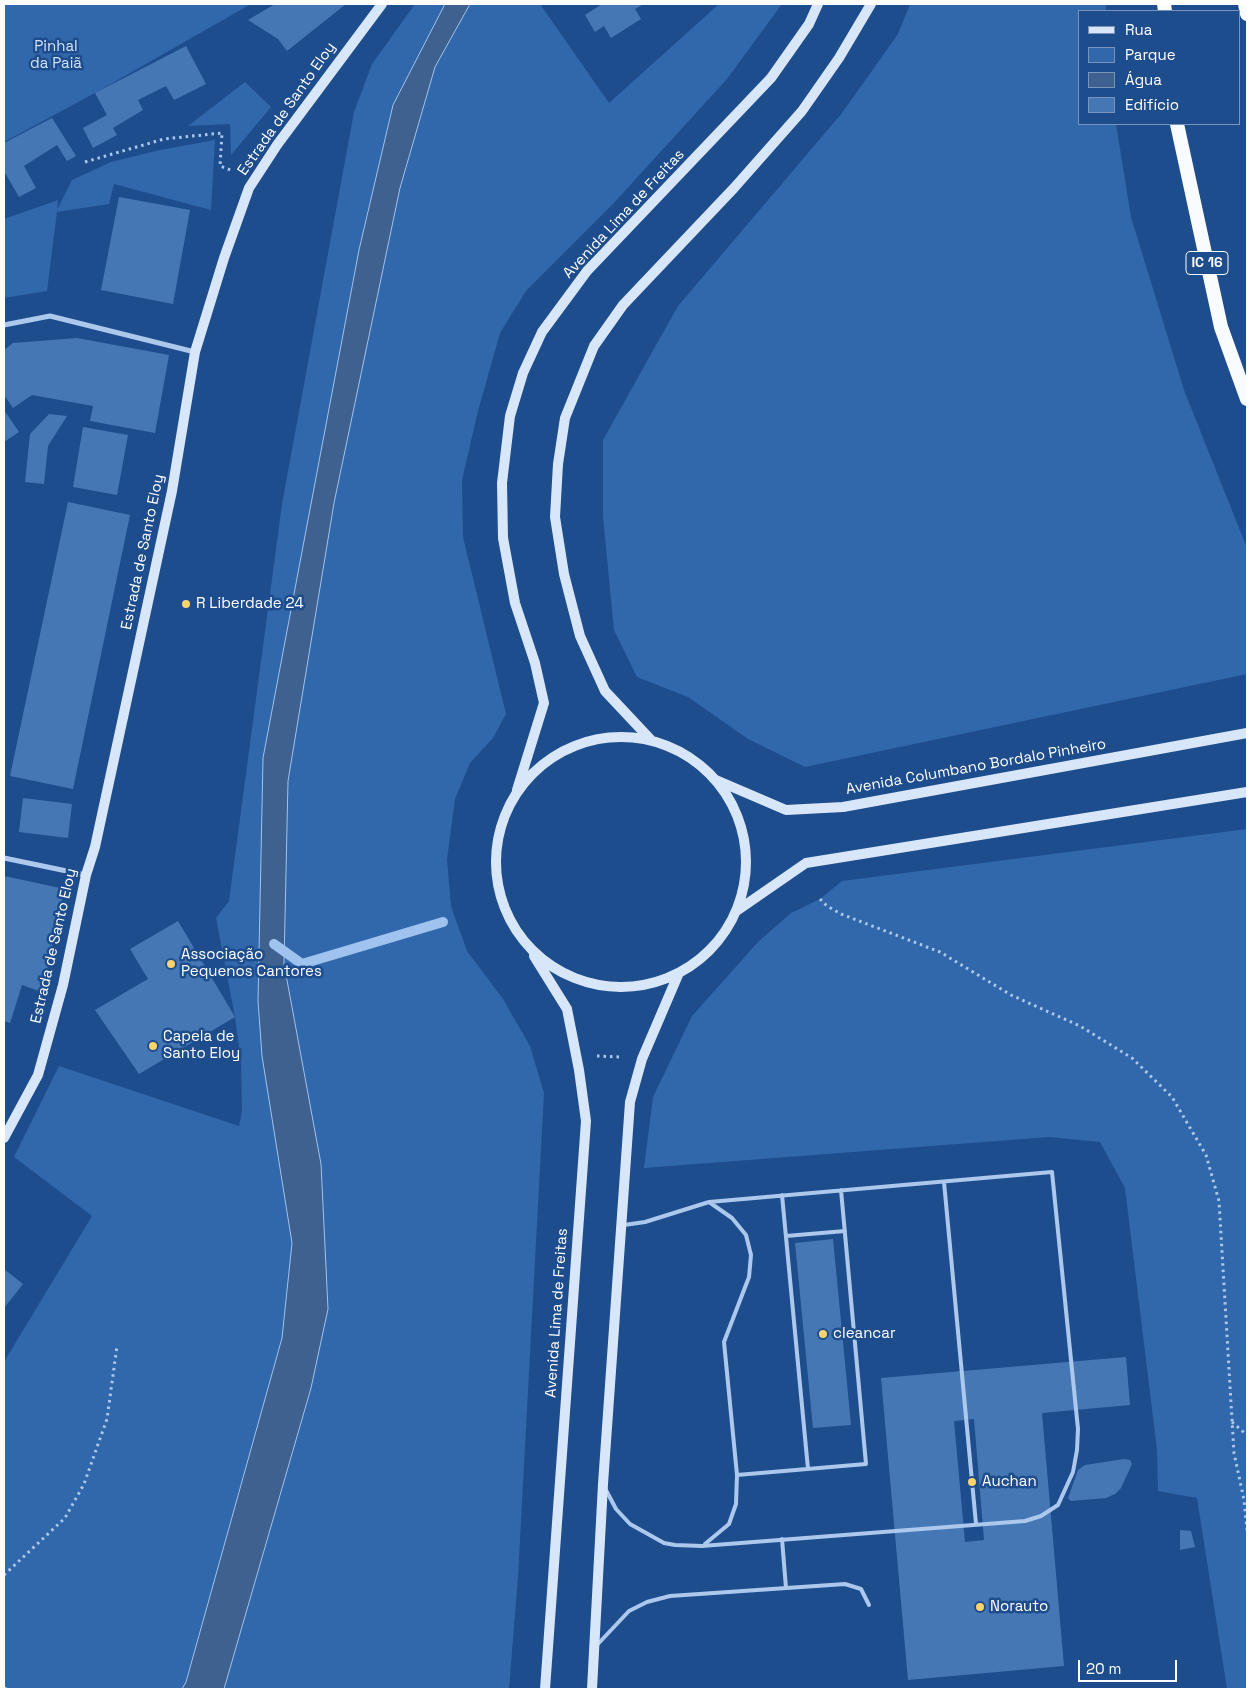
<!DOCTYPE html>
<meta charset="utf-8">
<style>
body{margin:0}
#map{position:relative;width:1251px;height:1693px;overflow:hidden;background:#1e4d8e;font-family:"Space Grotesk",sans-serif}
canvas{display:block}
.frame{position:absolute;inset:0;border:5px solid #fff;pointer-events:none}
.legend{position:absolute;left:1078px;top:10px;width:162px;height:115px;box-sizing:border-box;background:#1e4d8e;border:1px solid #7894bb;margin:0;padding:6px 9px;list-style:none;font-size:15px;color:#fff}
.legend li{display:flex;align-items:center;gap:10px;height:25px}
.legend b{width:25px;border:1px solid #7894bb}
.scale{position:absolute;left:1078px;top:1660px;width:99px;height:22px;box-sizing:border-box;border:2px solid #fff;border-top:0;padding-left:6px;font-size:15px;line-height:18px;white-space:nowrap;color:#fff;-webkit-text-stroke:4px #1e4d8e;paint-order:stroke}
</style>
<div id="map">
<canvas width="1251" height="1693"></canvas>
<div class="frame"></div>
<ul class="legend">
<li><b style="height:6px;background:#d8e6f9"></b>Rua</li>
<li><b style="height:14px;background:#3167ab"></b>Parque</li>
<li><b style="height:14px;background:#3f618f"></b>Água</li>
<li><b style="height:14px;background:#4677b5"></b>Edifício</li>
</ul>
<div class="scale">20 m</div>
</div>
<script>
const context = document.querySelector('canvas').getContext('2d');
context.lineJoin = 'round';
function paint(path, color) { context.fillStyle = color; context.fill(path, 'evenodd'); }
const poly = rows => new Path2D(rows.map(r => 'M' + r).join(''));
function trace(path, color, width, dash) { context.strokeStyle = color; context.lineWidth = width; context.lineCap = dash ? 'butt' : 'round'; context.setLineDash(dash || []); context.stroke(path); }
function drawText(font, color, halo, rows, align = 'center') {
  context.font = font + ' "Space Grotesk",sans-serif'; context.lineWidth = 5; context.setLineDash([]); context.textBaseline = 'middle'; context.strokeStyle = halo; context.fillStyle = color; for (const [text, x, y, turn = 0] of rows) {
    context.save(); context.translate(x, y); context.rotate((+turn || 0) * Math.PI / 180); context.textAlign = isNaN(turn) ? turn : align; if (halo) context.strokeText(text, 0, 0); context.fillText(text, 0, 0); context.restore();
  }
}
const green = poly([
 [4,4,251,4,95,93,4,142],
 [415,4,540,4,609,103,719,4,782,4,727,79,612,205,526,291,500,333,478,411,462,480,463,537,506,714,493,738,470,763,455,799,447,859,451,906,467,951,503,999,530,1046,544,1093,518,1577,509,1689,4,1689,4,1362,92,1216,14,1157,59,1066,239,1126,242,1111,241,1062,235,1017,216,918,229,901,282,504,354,112,372,64],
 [910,4,1106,4,1106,11,1080,11,1080,124,1116,124,1131,217,1184,390,1247,548,1247,674,805,767,748,739,688,697,637,677,614,630,603,517,603,440,678,306,842,113,898,34],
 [245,82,271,107,231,155,230,124,188,126],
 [215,140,211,210,114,184,109,204,57,212,47,291,4,298,4,219,58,200,57,210,72,180,111,162,160,150],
 [1247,829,1247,1689,1227,1689,1197,1498,1158,1491,1157,1450,1125,1188,1100,1142,1049,1137,644,1168,653,1097,692,1016,758,942,791,913,820,899,842,881]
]);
const water = poly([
 [445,4,470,4,435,67,400,188,334,503,288,781,284,964,321,1164,328,1309,311,1388,224,1689,182,1689,186,1682,282,1338,292,1243,262,1056,258,1001,263,758,359,250,393,105,445,4]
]);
const stream = poly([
 [274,944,302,964,443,922]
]);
const building = poly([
 [275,4,346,4,287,51,278,39,248,20],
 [602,4,644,4,635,9,641,19,611,38,604,26,595,32,585,15],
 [186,46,206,84,174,100,166,86,138,100,143,110,113,128,117,135,93,148,83,128,107,115,95,93],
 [52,118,76,156,67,161,57,145,24,166,36,188,19,197,4,171,4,143],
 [119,197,190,210,173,304,101,290],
 [77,338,169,355,155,433,90,421,93,406,32,395,13,408,4,395,4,350,13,343],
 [4,410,19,432,4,442],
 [49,414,67,416,48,446,44,484,25,482,30,434],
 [83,427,128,435,117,495,73,487],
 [68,502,130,515,73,789,10,776],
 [23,798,72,804,68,838,19,832],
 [4,876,65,889,42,992,22,985,10,1023,4,1021],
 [178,921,235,1017,139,1074,95,1010,148,979,130,949],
 [833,1239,851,1425,813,1428,795,1243],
 [4,1269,23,1284,4,1308],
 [1126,1357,1130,1405,1042,1413,1064,1666,908,1680,881,1378],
 [974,1419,984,1540,965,1542,954,1421],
 [1124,1459,1130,1460,1132,1464,1121,1488,1115,1494,1106,1498,1071,1501,1068,1498,1078,1470,1085,1465],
 [1180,1530,1191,1531,1195,1547,1180,1550]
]);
const path = poly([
 [85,162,164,139,222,133,220,166,233,171],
 [820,899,827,906,841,914,940,952,1011,995,1080,1026,1132,1058,1172,1097,1206,1155,1219,1201,1234,1453,1244,1500,1247,1530],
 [597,1056,620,1057],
 [1232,1422,1247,1435],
 [4,1575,65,1518,84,1484,107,1419,117,1346],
 [4,1688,8,1689]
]);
const service = poly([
 [944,1182,976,1524],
 [782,1195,808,1469],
 [786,1236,845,1231],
 [737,1475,866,1464,841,1190],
 [606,1490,616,1509,630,1524,664,1543,675,1545,702,1546,1025,1521,1041,1516,1058,1505,1073,1472,1077,1450,1078,1429,1052,1172,709,1202,645,1222,624,1225],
 [782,1539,786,1588],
 [705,1544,729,1524,736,1504,737,1475,724,1342,749,1277,751,1255,746,1235,732,1218,709,1202],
 [597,1645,629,1611,647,1602,670,1596,845,1584,861,1589,869,1605]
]);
const minor = poly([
 [4,325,50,316,195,352],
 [4,858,86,875]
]);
const secondary = poly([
 '496 862a125 125 0 1 1 250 0a125 125 0 1 1-250 0Z',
 [651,740,605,691,580,636,564,574,555,517,558,464,565,418,594,346,623,305,734,188,802,111,839,58,871,4],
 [716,780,786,810,843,807,1247,733],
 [517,790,544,703,535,663,515,603,503,538,502,483,510,416,523,373,542,332,587,271,771,78,809,24,818,4],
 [738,910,806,863,1247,792],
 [534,956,567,1009,579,1070,586,1121,545,1689],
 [4,1138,38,1075,63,985,86,875,95,847,172,491,195,352,224,258,249,188,277,145,382,4],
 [592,1689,603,1484,630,1102,642,1059,678,975]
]);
const trunk = poly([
 [1164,4,1165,11],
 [1245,4,1247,14],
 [1177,124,1221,327,1247,399]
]);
const markers = [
 [186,604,5,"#fbd46b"],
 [171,964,5,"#fbd46b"],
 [153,1046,5,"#fbd46b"],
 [823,1334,5,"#fbd46b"],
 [972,1482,5,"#fbd46b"],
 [980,1607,5,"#fbd46b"]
];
const shields = [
 [1207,263,42]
];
const shieldNames = [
 ["IC 16",1207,263]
];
const parkNames = [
 ["Pinhal",56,47],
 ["da Paiã",56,64]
];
const streetNames = [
 ["Estrada de Santo Eloy",287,109,-55],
 ["Avenida Lima de Freitas",624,214,-47],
 ["Estrada de Santo Eloy",143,552,-78],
 ["Avenida Columbano Bordalo Pinheiro",976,767,-10],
 ["Estrada de Santo Eloy",54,946,-77],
 ["Avenida Lima de Freitas",557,1313,-86]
];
const poiNames = [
 ["R Liberdade 24",196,604],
 ["Associação",181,955],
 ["Pequenos Cantores",181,972],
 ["Capela de",163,1037],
 ["Santo Eloy",163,1054],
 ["cleancar",833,1334],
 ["Auchan",982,1482],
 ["Norauto",990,1607]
];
paint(green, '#3167ab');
paint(water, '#3f618f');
trace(water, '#9fc3ee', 1);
trace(stream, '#9fc3ee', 10);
paint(building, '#4677b5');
trace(path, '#acc8ed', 3, [2.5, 4]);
trace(service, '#acc8ed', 4);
trace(minor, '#acc8ed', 5);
trace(secondary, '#d8e6f9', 10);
trace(trunk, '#f8fbff', 14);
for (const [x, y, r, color] of markers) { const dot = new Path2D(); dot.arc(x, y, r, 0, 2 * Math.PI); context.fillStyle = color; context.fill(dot); trace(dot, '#1e4d8e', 2); }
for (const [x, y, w] of shields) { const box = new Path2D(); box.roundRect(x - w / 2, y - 11.5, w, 23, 4); context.fillStyle = '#1e4d8e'; context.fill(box); trace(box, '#fff', 1); }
drawText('bold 14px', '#fff', null, shieldNames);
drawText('15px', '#d2e3f9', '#1e4d8e', parkNames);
drawText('15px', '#fff', '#1e4d8e', streetNames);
drawText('15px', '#fff', '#1e4d8e', poiNames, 'left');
</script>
